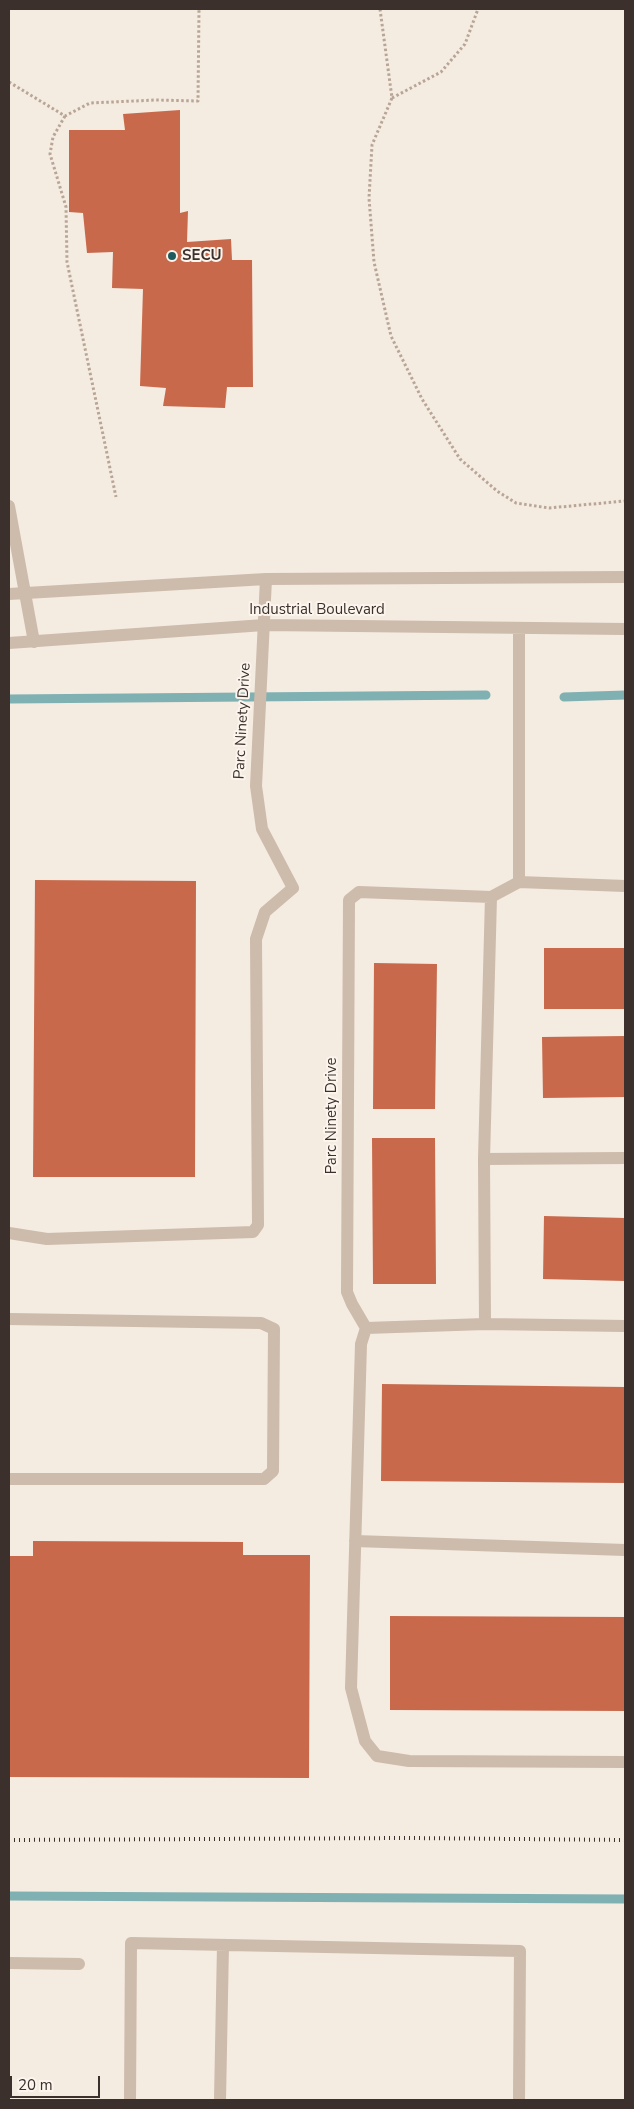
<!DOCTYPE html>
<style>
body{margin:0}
#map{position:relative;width:634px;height:2109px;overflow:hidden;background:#f4ebe1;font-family:"Nunito Sans",sans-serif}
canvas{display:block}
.frame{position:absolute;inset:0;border:10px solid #3b302b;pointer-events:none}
.scale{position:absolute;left:10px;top:2076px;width:90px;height:22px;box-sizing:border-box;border:2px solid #3b302b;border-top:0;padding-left:6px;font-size:15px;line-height:18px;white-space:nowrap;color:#3b302b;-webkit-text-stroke:4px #fbf5ee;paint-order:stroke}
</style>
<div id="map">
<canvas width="634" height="2109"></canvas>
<div class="frame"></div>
<div class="scale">20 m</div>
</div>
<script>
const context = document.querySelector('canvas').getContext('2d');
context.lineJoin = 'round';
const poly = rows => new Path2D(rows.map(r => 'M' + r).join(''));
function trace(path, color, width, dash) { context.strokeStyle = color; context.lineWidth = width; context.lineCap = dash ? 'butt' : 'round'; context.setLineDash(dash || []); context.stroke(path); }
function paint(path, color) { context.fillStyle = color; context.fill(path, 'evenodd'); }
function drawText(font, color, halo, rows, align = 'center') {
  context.font = font + ' "Nunito Sans",sans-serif'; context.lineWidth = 4; context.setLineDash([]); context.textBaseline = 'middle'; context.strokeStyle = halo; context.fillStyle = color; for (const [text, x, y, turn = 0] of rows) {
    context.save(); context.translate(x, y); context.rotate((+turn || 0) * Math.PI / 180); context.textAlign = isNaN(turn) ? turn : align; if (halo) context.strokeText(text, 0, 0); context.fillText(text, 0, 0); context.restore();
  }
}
const stream = poly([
 [564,697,625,695],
 [9,699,486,695],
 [9,1896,625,1899]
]);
const building = poly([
 [180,110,180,213,188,211,187,242,231,239,232,260,252,260,253,387,227,387,225,408,163,406,166,388,140,386,143,289,112,288,113,252,87,253,83,213,69,212,69,130,125,130,123,114],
 [35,880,196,881,195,1177,33,1177],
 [544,948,625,948,625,1009,544,1009],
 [374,963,437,964,435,1109,373,1109],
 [625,1036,625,1097,543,1098,542,1037],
 [372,1138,435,1138,436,1284,373,1284],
 [544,1216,625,1218,625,1281,543,1279],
 [382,1384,625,1387,625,1483,381,1481],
 [33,1541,243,1542,243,1555,310,1555,309,1778,9,1777,9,1556,33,1556],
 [390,1616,625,1617,625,1711,390,1710]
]);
const path = poly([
 [380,9,392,98,372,145,369,198,374,262,391,336,422,399,460,459,497,491,516,503,549,508,625,501],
 [9,82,65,116,90,103,156,100,198,101,199,9],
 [392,98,441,72,465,44,478,9],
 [65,116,53,137,50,154,66,207,67,262,116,497]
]);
const minor = poly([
 [9,506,34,642],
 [9,594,266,579,625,577],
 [9,643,264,625,625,629],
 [519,882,625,886],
 [484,1159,625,1158],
 [9,1233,47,1239,253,1232,258,1225,256,939,265,912,293,888,262,829,256,786,266,579],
 [9,1319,261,1323,274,1329,273,1471,264,1479,9,1479],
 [485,1324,484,1159,491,897,519,882,519,629],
 [625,1326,485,1324,366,1328,361,1344,351,1688,365,1741,377,1756,409,1761,625,1762],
 [366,1328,352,1304,347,1292,349,900,359,892,491,897],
 [355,1541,625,1550],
 [9,1963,79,1964],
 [130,2100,131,1943,520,1951,519,2100],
 [220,2100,223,1945]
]);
const rail = poly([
 [9,1840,408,1838,625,1840]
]);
const markers = [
 [172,256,5,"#1f5a5e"]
];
const poiNames = [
 ["SECU",182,256]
];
const streetNames = [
 ["Industrial Boulevard",317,610],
 ["Parc Ninety Drive",243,721,-87],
 ["Parc Ninety Drive",332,1116,-90]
];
trace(stream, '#7fb0b2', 9);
paint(building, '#c8694b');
trace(path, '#b9a596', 3, [2.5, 2.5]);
trace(minor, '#cdbbac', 12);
trace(rail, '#3b302b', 4, [1, 4]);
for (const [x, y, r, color] of markers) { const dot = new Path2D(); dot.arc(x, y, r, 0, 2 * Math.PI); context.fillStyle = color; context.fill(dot); trace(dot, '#fbf5ee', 2); }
drawText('bold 15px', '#3b302b', '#fbf5ee', poiNames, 'left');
drawText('15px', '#3b302b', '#fbf5ee', streetNames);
</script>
